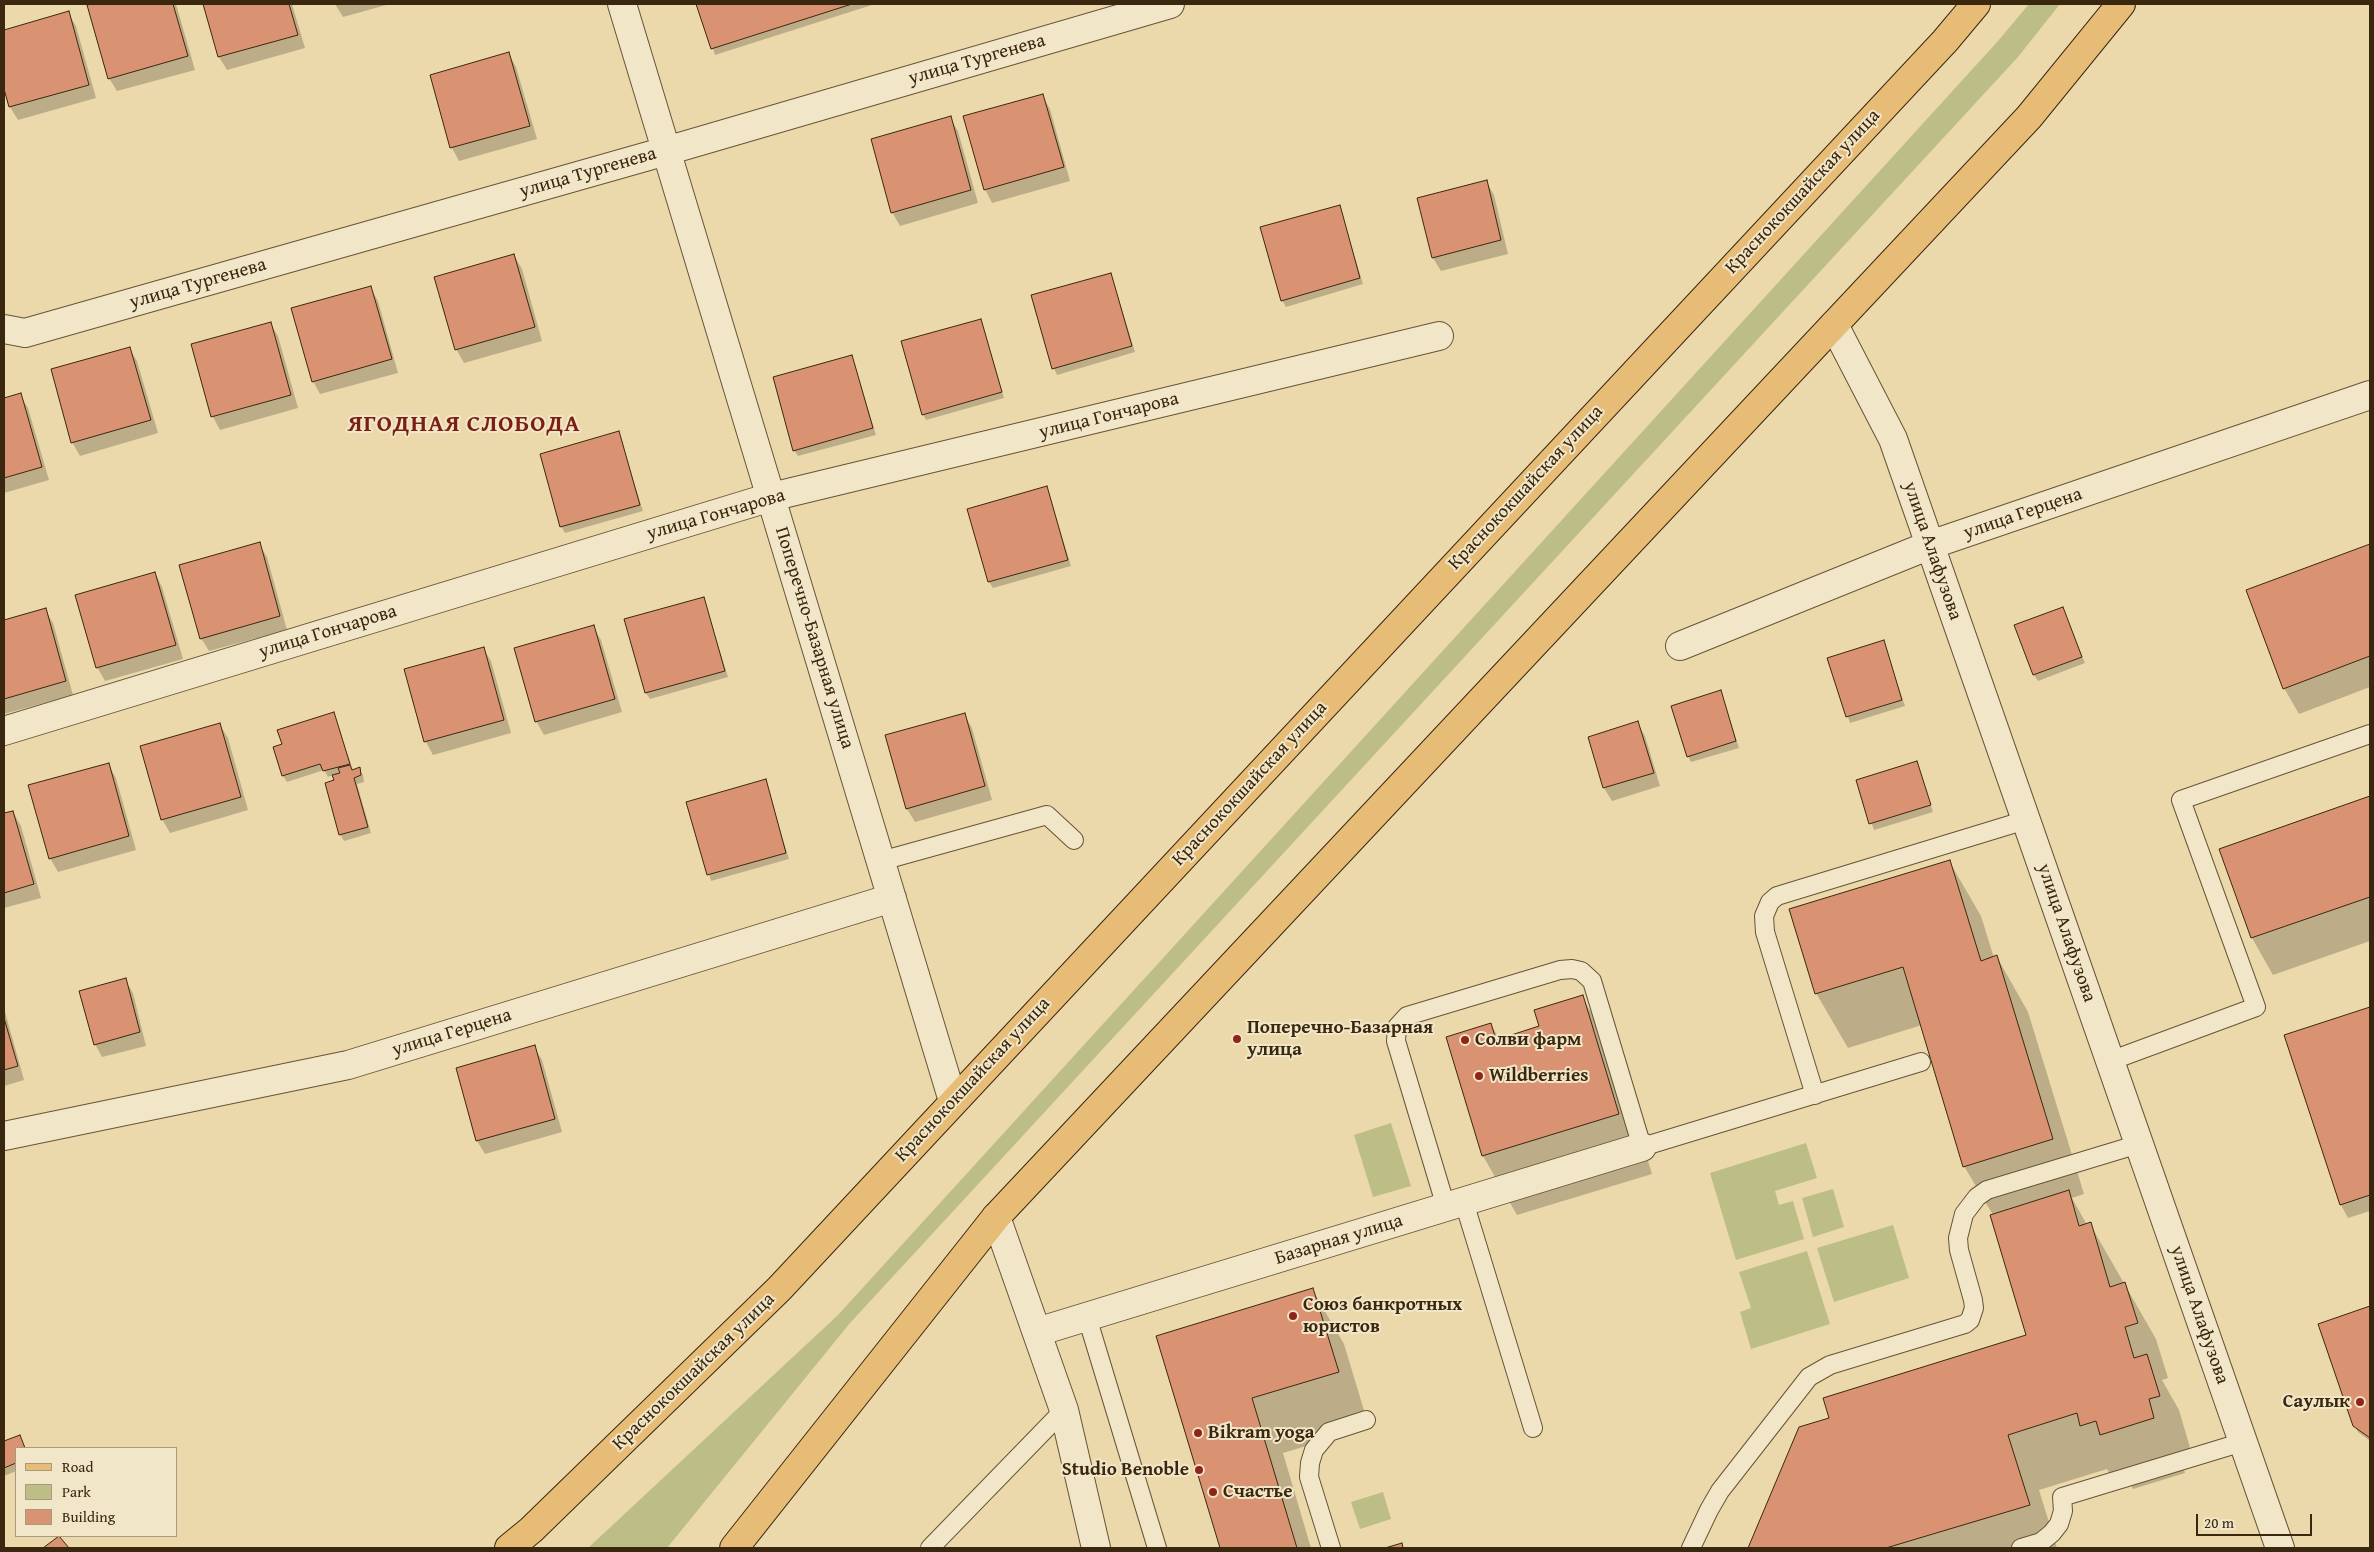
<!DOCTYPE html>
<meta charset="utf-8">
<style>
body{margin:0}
#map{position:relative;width:2374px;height:1552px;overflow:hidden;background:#ebd9ab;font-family:"Gentium Book Plus",serif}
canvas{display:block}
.frame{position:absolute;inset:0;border:5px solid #3a270f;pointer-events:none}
.legend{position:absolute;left:15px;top:1447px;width:162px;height:90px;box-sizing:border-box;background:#f2e6c8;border:1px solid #a89a7e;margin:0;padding:6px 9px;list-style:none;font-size:15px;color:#3a270f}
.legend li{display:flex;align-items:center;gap:10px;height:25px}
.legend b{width:25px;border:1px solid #a89a7e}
.scale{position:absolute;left:2196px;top:1514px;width:116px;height:22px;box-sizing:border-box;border:2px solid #3a270f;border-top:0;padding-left:6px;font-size:15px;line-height:18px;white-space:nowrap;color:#3a270f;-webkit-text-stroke:4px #f2e6c8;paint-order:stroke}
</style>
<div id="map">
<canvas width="2374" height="1552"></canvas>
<div class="frame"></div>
<ul class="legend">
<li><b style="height:6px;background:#e6bc76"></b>Road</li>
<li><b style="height:14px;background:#bcbe86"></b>Park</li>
<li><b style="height:14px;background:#d99373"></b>Building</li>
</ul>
<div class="scale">20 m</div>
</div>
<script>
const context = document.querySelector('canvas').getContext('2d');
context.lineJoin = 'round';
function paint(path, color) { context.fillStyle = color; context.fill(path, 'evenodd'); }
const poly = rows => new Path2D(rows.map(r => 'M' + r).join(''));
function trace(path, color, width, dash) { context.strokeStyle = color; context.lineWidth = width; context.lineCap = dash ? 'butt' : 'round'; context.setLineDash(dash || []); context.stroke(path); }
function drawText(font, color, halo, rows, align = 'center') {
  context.font = font + ' "Gentium Book Plus",serif'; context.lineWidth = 4; context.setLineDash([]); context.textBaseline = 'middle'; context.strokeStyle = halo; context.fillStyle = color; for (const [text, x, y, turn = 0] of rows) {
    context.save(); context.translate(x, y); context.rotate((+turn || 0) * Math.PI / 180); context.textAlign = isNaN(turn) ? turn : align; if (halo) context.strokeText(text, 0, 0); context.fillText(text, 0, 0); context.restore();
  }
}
const green = poly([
 [2029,4,2060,4,2018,57,850,1323,667,1548,588,1548,838,1315,1998,41],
 [1391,1123,1411,1186,1373,1197,1354,1135],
 [1806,1143,1817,1178,1775,1191,1779,1205,1793,1201,1804,1239,1736,1260,1710,1173],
 [1833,1189,1844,1227,1813,1237,1802,1198],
 [1893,1225,1909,1278,1834,1302,1817,1248],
 [1807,1251,1830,1324,1751,1349,1740,1312,1751,1308,1739,1272],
 [1383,1492,1391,1519,1360,1529,1351,1502]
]);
const shadow = poly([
 [97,4,176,4,195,70,117,91,109,78,89,6],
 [204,4,292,4,305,48,227,70,219,57],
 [335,4,390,4,343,17],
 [698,4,875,4,715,55],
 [68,13,76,26,96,98,18,120,10,107,4,84,4,31],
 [509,54,516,67,537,139,459,161,452,148,431,76],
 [1042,95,1050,109,1070,181,992,203,985,189],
 [950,118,958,131,978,203,900,226,892,212],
 [1486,181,1494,195,1508,254,1441,271,1433,258,1419,198],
 [1339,206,1363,284,1286,307,1282,300],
 [514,255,522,269,542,341,464,363,456,349],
 [1111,274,1135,352,1057,375,1054,368],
 [370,287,378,301,398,373,320,394,313,381],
 [981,320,1004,398,926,420,923,414],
 [270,323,278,336,298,408,220,430,213,417,192,345],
 [129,348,137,361,158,433,80,456,72,442],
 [852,356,876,435,798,456,794,450],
 [20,395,28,408,49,480,4,493,4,400],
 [618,432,643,511,565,533,561,526],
 [1047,488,1071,566,993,588,989,582],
 [259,544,267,557,287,630,209,651,201,638],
 [2370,545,2370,687,2299,714,2284,688,2248,591],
 [155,573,162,587,183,659,105,681,97,667],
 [703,598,728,677,650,699,646,693],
 [2063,609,2085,663,2038,681,2034,675],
 [45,610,53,623,73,695,4,714,4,621],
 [593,627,601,640,622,712,544,735,536,721],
 [1883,642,1905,706,1850,723,1829,659],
 [483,648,491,661,511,733,433,755,426,742,405,670],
 [1721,692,1739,748,1691,762,1688,756],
 [333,714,353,770,359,769,363,775,364,782,357,784,371,833,344,841,340,834,333,775,328,777,324,770,287,782,283,776,283,745],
 [964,714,972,728,992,800,915,822,907,809,886,736],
 [1637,723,1645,736,1660,786,1612,801,1604,788],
 [220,725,228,738,248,810,170,833,162,819],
 [1916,762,1933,812,1874,830,1857,781],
 [108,764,116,778,136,850,58,872,50,858],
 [765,781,789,859,711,881,688,803],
 [2370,797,2370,941,2273,975,2252,938,2221,850],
 [13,812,21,826,41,898,4,908,4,815],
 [1949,861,1981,916,1994,958,1997,957,2028,1012,2084,1194,2072,1198,2087,1225,2090,1224,2156,1339,2168,1378,2162,1380,2179,1410,2191,1451,2179,1454,2185,1473,2133,1489,2125,1476,2113,1480,2107,1469,2039,1490,2057,1548,1749,1548,1800,1428,1831,1419,2028,1336,1993,1215,1964,1166,1922,1025,1848,1048,1816,993],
 [125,980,133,993,146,1046,102,1057,95,1044],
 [1582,997,1616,1056,1652,1174,1517,1215,1483,1156,1447,1038,1491,1025,1500,1040,1540,1027],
 [4,1008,24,1080,4,1086],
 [2370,1009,2370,1211,2348,1218,2341,1205,2286,1036],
 [534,1047,542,1060,562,1132,485,1154,477,1141,457,1069],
 [1312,1289,1344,1344,1369,1427,1283,1453,1311,1548,1222,1548,1158,1337],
 [2370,1307,2370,1441,2358,1432,2354,1425,2320,1325],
 [20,1436,25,1448,16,1448,16,1471,4,1476,4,1442]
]);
const building = poly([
 [92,4,173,4,188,56,108,79,87,5,92,4],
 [203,4,289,4,298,35,218,57,203,4],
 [696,4,852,4,711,49,696,4],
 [69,11,89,85,9,107,4,89,4,30,69,11],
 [509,52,530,126,450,148,430,75,509,52],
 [1043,94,1064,167,984,190,963,116,1043,94],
 [951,116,971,190,891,213,871,139,951,116],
 [1487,180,1501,240,1432,258,1417,198,1487,180],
 [1340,205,1360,278,1281,301,1260,227,1340,205],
 [514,254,535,327,455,350,434,277,514,254],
 [1111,273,1132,346,1052,369,1031,295,1111,273],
 [371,286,392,359,312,382,291,308,371,286],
 [981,319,1002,392,922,415,901,341,981,319],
 [271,322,291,395,211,417,191,344,271,322],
 [130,347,151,420,71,443,51,369,130,347],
 [852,355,873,428,793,451,773,377,852,355],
 [21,393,42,467,4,478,4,398,21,393],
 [619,431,640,505,560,527,540,454,619,431],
 [1047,486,1068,560,988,582,967,509,1047,486],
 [260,542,280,616,200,639,179,565,260,542],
 [2370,544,2370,656,2283,689,2246,590,2370,544],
 [155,572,176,645,96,668,75,595,155,572],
 [704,597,725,671,645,693,624,619,704,597],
 [2063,607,2082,657,2033,675,2014,625,2063,607],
 [46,608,66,681,4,699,4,620,46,608],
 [594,625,615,699,535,722,514,648,594,625],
 [1884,640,1902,700,1846,717,1827,658,1884,640],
 [484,647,504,720,424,742,404,669,484,647],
 [1721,690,1736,741,1687,757,1671,706,1721,690],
 [334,712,350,764,323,771,320,764,282,776,273,747,282,744,277,730,334,712],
 [965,713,985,786,906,809,885,735,965,713],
 [1638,721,1654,773,1603,788,1588,737,1638,721],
 [220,723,241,797,161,820,140,746,220,723],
 [1917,761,1931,805,1869,824,1856,780,1917,761],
 [109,763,129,836,49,859,28,785,109,763],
 [350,765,352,770,360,767,361,775,354,778,368,827,339,835,325,783,334,780,332,775,340,773,338,768,350,765],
 [766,779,786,853,707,875,686,802,766,779],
 [2370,796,2370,897,2251,938,2219,849,2370,796],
 [13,811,34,884,4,893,4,813,13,811],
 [1950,860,1981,961,1997,955,2053,1139,1963,1167,1903,967,1815,994,1789,909,1950,860],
 [126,978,140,1032,94,1045,79,991,126,978],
 [1583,995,1619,1114,1482,1156,1446,1037,1491,1023,1496,1040,1539,1026,1534,1010,1583,995],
 [2370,1007,2370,1195,2340,1205,2284,1035,2370,1007],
 [4,1018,18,1066,4,1070,4,1018],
 [535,1045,555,1119,476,1141,456,1068,535,1045],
 [2069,1190,2079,1226,2091,1222,2110,1287,2125,1282,2138,1323,2125,1327,2134,1358,2147,1354,2160,1396,2149,1399,2154,1418,2100,1435,2096,1421,2080,1426,2077,1413,2008,1435,2030,1505,1886,1548,1748,1548,1799,1427,1829,1418,1823,1398,2026,1335,1990,1215,2069,1190],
 [1313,1288,1339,1372,1252,1398,1297,1548,1220,1548,1156,1336,1313,1288],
 [2370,1306,2370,1438,2353,1426,2318,1324,2370,1306],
 [20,1435,25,1448,16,1448,16,1463,4,1468,4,1441,20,1435],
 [59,1536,69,1548,43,1548,59,1536],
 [1402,1543,1403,1548,1385,1548,1402,1543]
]);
const service = poly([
 [881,861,1047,815,1074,840],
 [2110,1061,2256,1007,2181,800,2370,734],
 [1815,1095,1765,932,1764,916,1770,902,1777,896,2026,820],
 [1464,1202,1533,1428],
 [1446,1207,1396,1041,1397,1027,1407,1016,1560,970,1572,969,1581,971,1592,981,1642,1147,1921,1062],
 [1087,1317,1157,1548],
 [930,1548,1064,1410],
 [1331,1548,1309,1477,1310,1463,1314,1450,1329,1432,1366,1420],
 [1691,1548,1709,1510,1720,1491,1809,1377,1830,1365,1965,1324,1970,1320,1974,1308,1973,1300,1959,1250,1958,1238,1964,1214,1977,1197,1987,1190,2139,1144],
 [2021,1548,2041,1542,2052,1533,2059,1524,2063,1511,2062,1497,2243,1442]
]);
const minor = poly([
 [622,4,953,1101],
 [1834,325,1893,439,2280,1548],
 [4,329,25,333,666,151,1170,4],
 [1680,646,1930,545,2370,395],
 [4,731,771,497,1439,336],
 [4,1136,348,1065,892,898],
 [996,1217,1064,1410,1096,1548],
 [1037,1332,1642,1147]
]);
const primary = poly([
 [509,1548,531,1530,779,1289,1945,41,1976,4],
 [734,1548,996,1217,2029,117,2121,4]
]);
const markers = [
 [1237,1039,5,"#8f2418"],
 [1465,1040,5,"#8f2418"],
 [1479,1076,5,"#8f2418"],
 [1293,1316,5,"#8f2418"],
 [2360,1402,5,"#8f2418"],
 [1198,1433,5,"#8f2418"],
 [1199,1470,5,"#8f2418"],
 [1213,1492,5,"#8f2418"]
];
const streetNames = [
 ["улица Тургенева",977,60,-16],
 ["улица Тургенева",588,173,-16],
 ["Краснококшайская улица",1803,192,-47],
 ["улица Тургенева",198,284,-16],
 ["улица Гончарова",1109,416,-14],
 ["Краснококшайская улица",1526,488,-47],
 ["улица Герцена",2023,514,-19],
 ["улица Гончарова",716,515,-16],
 ["улица Алафузова",1932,551,71],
 ["улица Гончарова",328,632,-17],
 ["Поперечно-Базарная улица",814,638,73],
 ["Краснококшайская улица",1250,784,-47],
 ["улица Алафузова",2066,933,71],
 ["улица Герцена",452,1033,-17],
 ["Краснококшайская улица",973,1080,-47],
 ["Базарная улица",1339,1240,-17],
 ["улица Алафузова",2199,1315,71],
 ["Краснококшайская улица",694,1372,-44]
];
const poiNames = [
 ["Поперечно-Базарная",1247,1028],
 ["улица",1247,1050],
 ["Солви фарм",1475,1040],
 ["Wildberries",1489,1076],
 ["Союз банкротных",1303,1305],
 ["юристов",1303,1327],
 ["Саулык",2350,1402,"right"],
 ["Bikram yoga",1208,1433],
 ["Studio Benoble",1189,1470,"right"],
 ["Счастье",1223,1492]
];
const districtNames = [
 ["ЯГОДНАЯ СЛОБОДА",464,425]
];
paint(green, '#bcbe86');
paint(shadow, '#0003');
paint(building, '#d99373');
trace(building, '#3a270f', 1);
trace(service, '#665436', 20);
trace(minor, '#665436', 30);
trace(primary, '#3a270f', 30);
trace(service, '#f2e6c8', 18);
trace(minor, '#f2e6c8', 28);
trace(primary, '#e6bc76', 28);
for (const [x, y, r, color] of markers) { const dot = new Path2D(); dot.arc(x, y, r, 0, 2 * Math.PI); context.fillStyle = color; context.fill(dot); trace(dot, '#f2e6c8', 2); }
drawText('19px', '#3a270f', '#f2e6c8', streetNames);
drawText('bold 19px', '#3a270f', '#f2e6c8', poiNames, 'left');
context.letterSpacing = '1px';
drawText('bold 24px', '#7a1f14', '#f2e6c8', districtNames);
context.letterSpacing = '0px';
</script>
